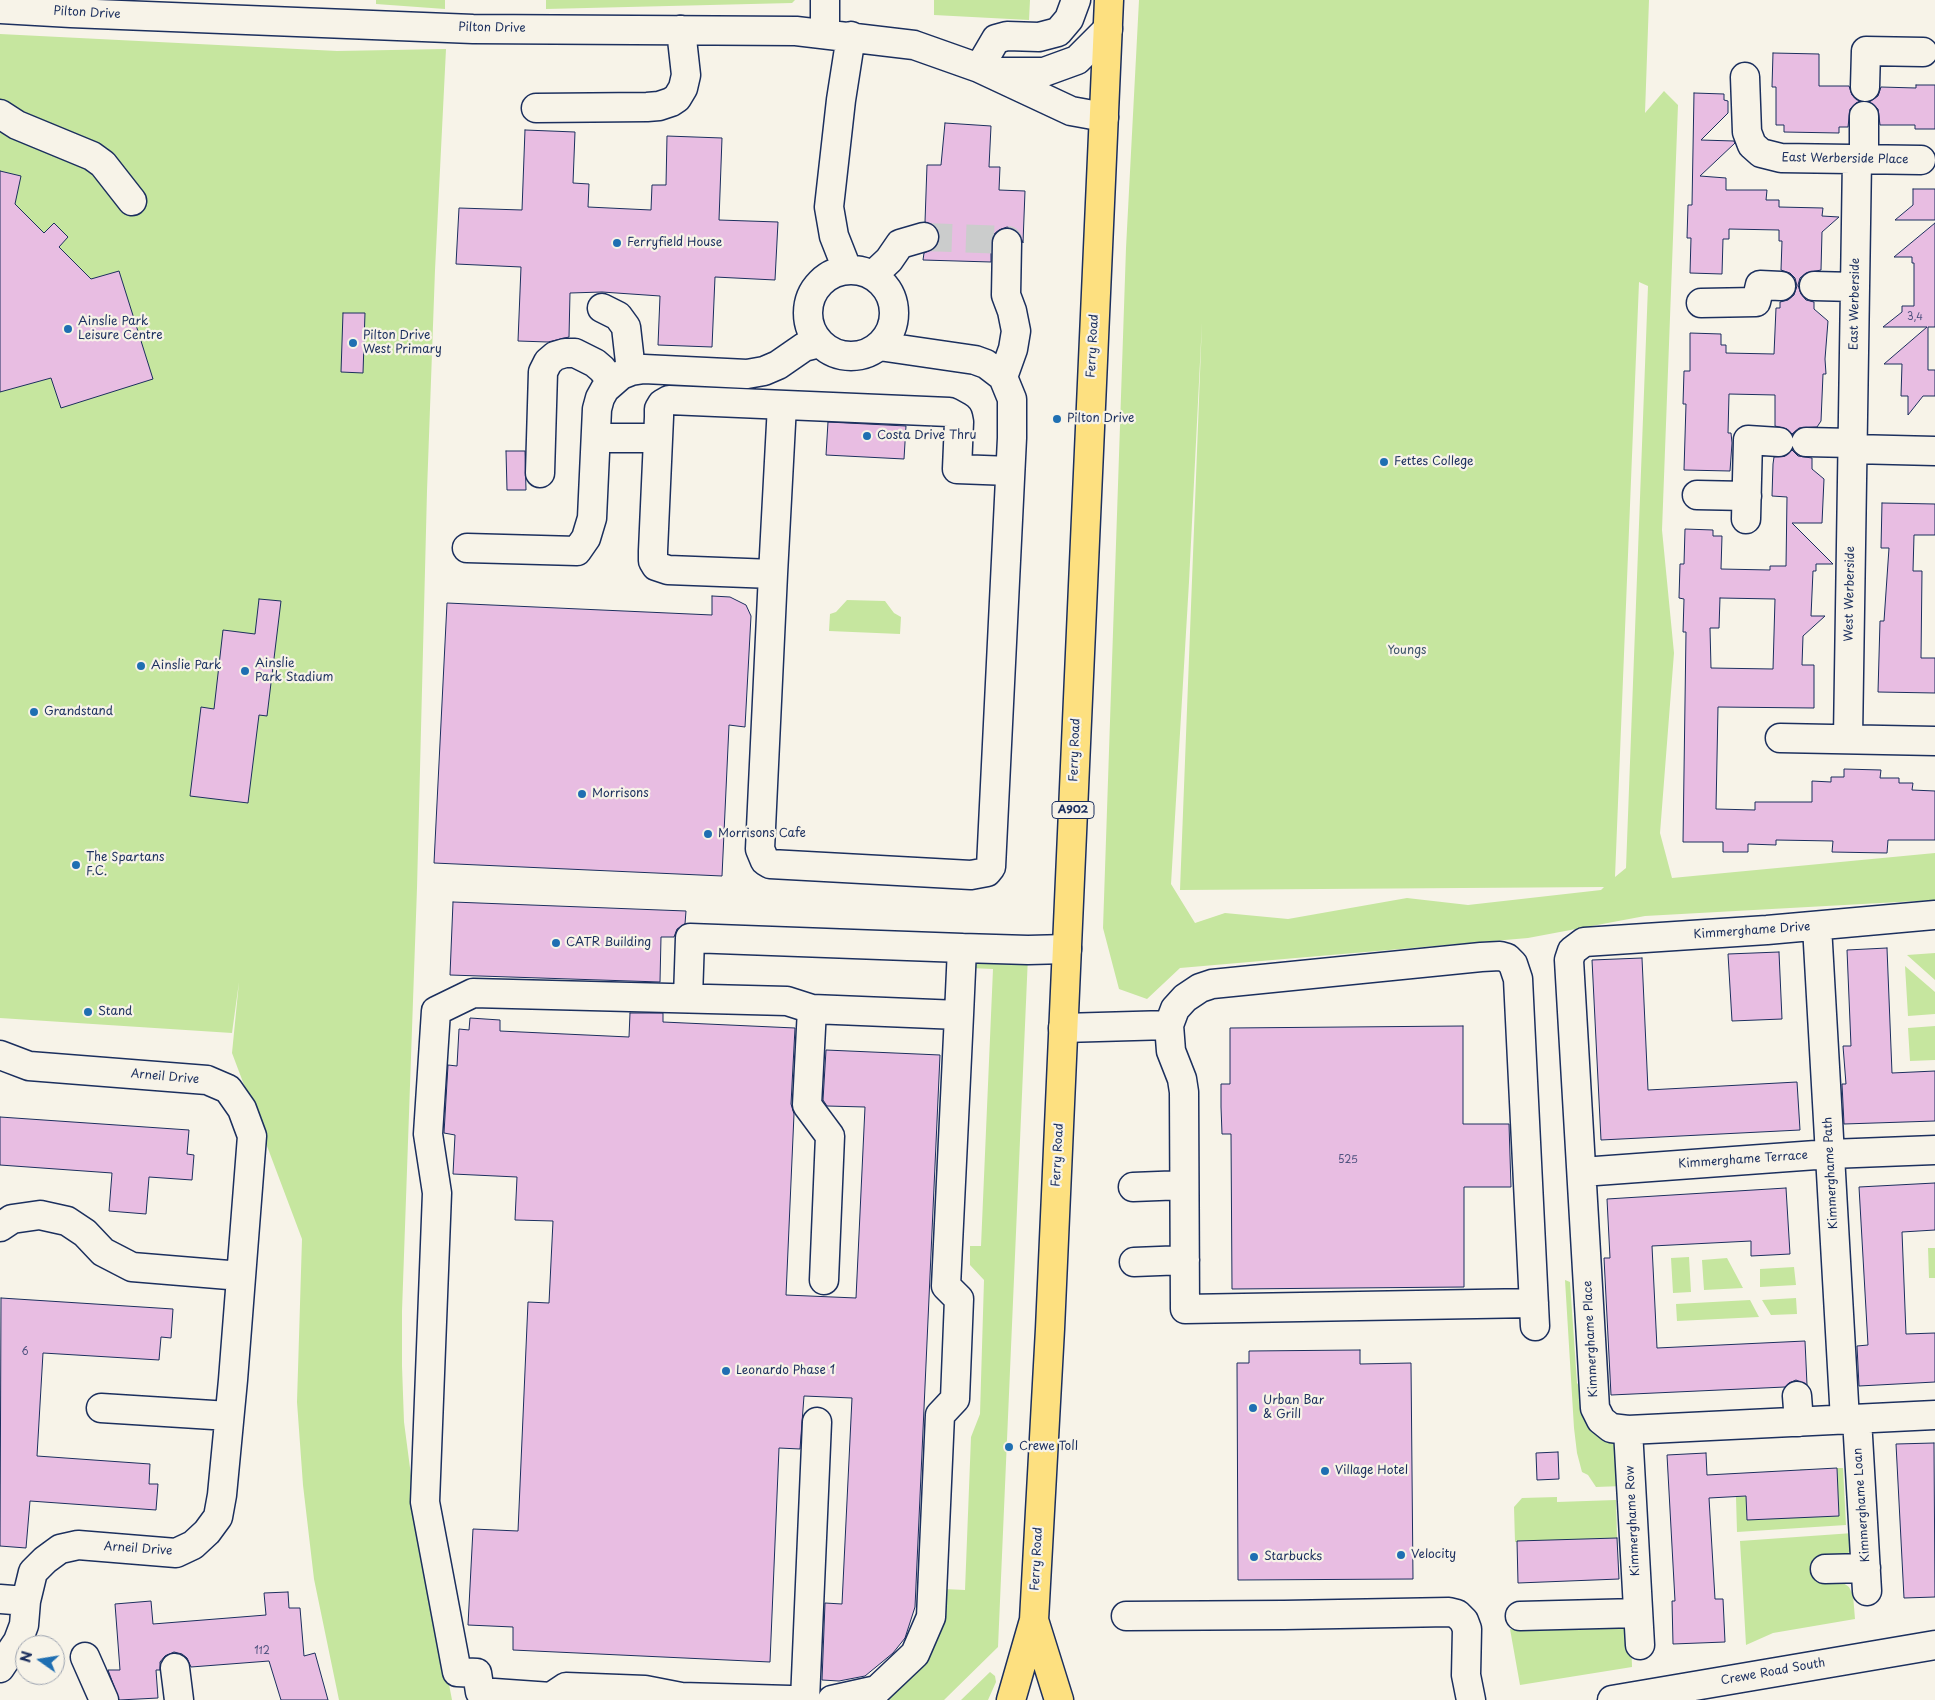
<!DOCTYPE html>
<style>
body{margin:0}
#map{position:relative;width:1935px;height:1700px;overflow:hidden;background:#f7f3e8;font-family:"Playpen Sans",sans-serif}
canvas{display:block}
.north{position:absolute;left:15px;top:1635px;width:50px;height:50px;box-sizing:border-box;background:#f7f3e8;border:1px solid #9fa5b1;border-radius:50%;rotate:283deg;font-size:14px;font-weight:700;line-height:20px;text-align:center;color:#1b2f5e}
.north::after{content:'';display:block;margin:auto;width:18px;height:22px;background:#1f6fb2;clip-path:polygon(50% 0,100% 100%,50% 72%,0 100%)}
</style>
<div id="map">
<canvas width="1935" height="1700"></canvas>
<div class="north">N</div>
</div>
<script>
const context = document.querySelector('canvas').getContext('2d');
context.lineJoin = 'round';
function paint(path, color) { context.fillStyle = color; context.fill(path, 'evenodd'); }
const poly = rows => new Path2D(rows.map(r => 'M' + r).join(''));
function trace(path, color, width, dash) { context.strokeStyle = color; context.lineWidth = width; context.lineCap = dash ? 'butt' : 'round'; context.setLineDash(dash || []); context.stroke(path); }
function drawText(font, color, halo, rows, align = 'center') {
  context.font = font + ' "Playpen Sans",sans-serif'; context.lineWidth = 4.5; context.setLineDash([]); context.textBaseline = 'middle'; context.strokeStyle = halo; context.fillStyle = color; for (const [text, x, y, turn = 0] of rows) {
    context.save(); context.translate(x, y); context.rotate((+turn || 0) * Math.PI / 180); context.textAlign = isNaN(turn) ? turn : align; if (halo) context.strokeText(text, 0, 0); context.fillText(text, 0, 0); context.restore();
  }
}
const green = poly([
 [376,0,445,0,445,9,376,4],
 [546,0,795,0,792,3,546,9],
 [934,0,1030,0,1029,20,934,15],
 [1139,0,1649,0,1645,113,1664,91,1678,105,1662,530,1674,653,1660,833,1672,878,1935,853,1935,900,1645,916,1528,938,1180,968,1147,999,1119,989,1103,928,1126,248],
 [1639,282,1648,286,1626,868,1615,877],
 [1202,322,1180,890,1604,887,1601,890,1468,905,1407,898,1288,919,1225,913,1195,923,1171,884,1189,582],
 [0,34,337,51,446,49,435,270,427,491,417,888,402,1311,402,1366,404,1422,415,1506,452,1700,339,1700,314,1579,303,1485,297,1402,302,1239,232,1053,239,982,232,1033,0,1018],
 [847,600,885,601,894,613,901,617,900,634,829,631,830,614,836,612],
 [1935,953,1935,980,1907,955],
 [1028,956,998,1647,944,1700,882,1700,944,1589,965,1590,971,1437,980,1414,984,1280,970,1265,970,1246,981,1246,993,969,969,968,970,962],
 [1905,966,1935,992,1935,1014,1908,1016],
 [1935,1026,1935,1060,1910,1061,1908,1028],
 [1928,1248,1935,1248,1935,1278,1929,1278],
 [1689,1257,1691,1292,1673,1293,1671,1258],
 [1727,1258,1743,1288,1704,1290,1702,1260],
 [1794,1267,1796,1285,1760,1287,1760,1269],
 [1565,1280,1570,1282,1577,1383,1620,1441,1623,1486,1596,1487,1588,1475,1582,1472,1577,1453,1574,1428],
 [1796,1298,1797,1314,1771,1315,1762,1300],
 [1750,1300,1759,1317,1677,1321,1676,1304],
 [1837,1468,1843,1468,1846,1525,1737,1532,1736,1497,1746,1496,1747,1520,1768,1519,1765,1472,1771,1471,1772,1494,1803,1517,1800,1469,1806,1469,1807,1493,1817,1517,1839,1516],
 [1557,1497,1557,1502,1616,1500,1617,1538,1515,1542,1514,1507,1522,1498],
 [1853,1533,1852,1548,1846,1556,1818,1561,1820,1583,1842,1582,1849,1587,1853,1595,1855,1619,1773,1633,1746,1645,1740,1541],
 [1615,1624,1622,1624,1626,1627,1631,1636,1632,1667,1520,1685,1510,1629],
 [990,1672,995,1676,996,1682,988,1700,961,1700]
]);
const building = poly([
 [1773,53,1819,54,1819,86,1849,86,1852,95,1860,101,1856,103,1850,109,1848,127,1839,127,1839,133,1784,132,1784,125,1776,125,1776,87,1772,87,1773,53],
 [1916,85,1935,85,1935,129,1915,129,1915,125,1880,125,1878,109,1869,102,1878,96,1881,87,1916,88,1916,85],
 [1694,93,1724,94,1724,100,1728,101,1728,113,1701,140,1734,141,1735,143,1700,176,1726,178,1726,190,1767,190,1766,200,1779,200,1779,207,1823,208,1822,216,1839,217,1822,232,1821,270,1806,273,1800,278,1798,285,1801,294,1806,300,1814,302,1814,309,1828,321,1825,359,1826,374,1823,374,1821,421,1817,427,1799,428,1792,434,1787,429,1775,426,1775,395,1729,394,1728,433,1731,433,1732,443,1730,471,1684,470,1686,404,1683,404,1684,371,1690,371,1690,333,1721,334,1721,345,1726,345,1726,353,1774,354,1776,308,1780,308,1780,302,1788,300,1794,295,1797,286,1795,278,1790,273,1781,270,1782,241,1779,241,1779,230,1729,229,1729,239,1723,239,1722,274,1690,273,1691,238,1687,238,1688,205,1692,205,1694,93],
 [945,123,991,126,989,167,1000,167,999,190,1025,191,1023,243,1020,235,1015,229,1007,227,999,230,993,235,991,242,991,262,923,260,924,253,935,248,939,240,939,233,935,226,925,222,927,165,941,165,945,123],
 [525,130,575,132,573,183,589,184,588,207,651,210,652,185,666,185,667,136,722,138,719,220,778,222,775,280,715,277,712,347,658,345,660,296,602,292,570,293,569,337,548,342,518,341,521,267,456,264,459,208,522,210,525,130],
 [0,171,21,176,15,204,44,233,54,223,68,237,59,247,91,279,119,271,153,379,61,408,51,378,0,392,0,171],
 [1913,189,1935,189,1935,220,1895,220,1913,205,1913,189],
 [1935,223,1935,327,1928,327,1928,370,1935,370,1935,396,1923,396,1908,415,1908,396,1901,396,1902,364,1884,364,1927,327,1883,327,1902,312,1902,306,1914,306,1914,263,1912,263,1912,257,1894,257,1935,223],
 [343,313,365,313,363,373,341,372,343,313],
 [828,422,906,426,904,459,826,455,828,422],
 [1792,450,1798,456,1812,458,1812,469,1824,479,1822,523,1792,523,1833,564,1816,564,1816,571,1813,571,1811,616,1825,616,1803,636,1802,665,1814,665,1814,708,1718,707,1716,809,1755,810,1755,802,1812,802,1812,781,1831,782,1831,777,1844,777,1844,769,1881,770,1880,778,1899,778,1899,783,1913,783,1912,790,1935,791,1935,840,1888,840,1887,853,1832,852,1833,841,1776,840,1776,845,1748,844,1748,852,1723,852,1723,842,1683,842,1686,632,1683,632,1684,599,1679,598,1680,564,1684,564,1685,529,1713,530,1713,536,1722,536,1721,569,1770,570,1770,566,1786,566,1787,497,1772,496,1773,464,1774,457,1785,456,1792,450],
 [1720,598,1775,599,1773,669,1711,668,1710,628,1719,628,1720,598],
 [506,451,525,451,526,490,507,490,506,451],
 [1882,503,1935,504,1935,535,1914,535,1913,571,1922,571,1921,658,1935,658,1935,693,1878,692,1880,621,1884,621,1889,548,1881,548,1882,503],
 [712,596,730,597,746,605,751,616,745,727,729,725,722,876,434,863,447,603,712,615,712,596],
 [259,599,281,601,267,716,259,715,248,803,190,796,201,707,214,709,223,630,255,634,259,599],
 [453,902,686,911,685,924,677,929,674,937,661,937,660,982,450,975,453,902],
 [1887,948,1892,1073,1935,1071,1935,1121,1844,1124,1842,1084,1846,1084,1843,1046,1851,1046,1847,950,1887,948],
 [1779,952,1782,1019,1732,1021,1728,954,1779,952],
 [1642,958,1648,1090,1797,1082,1800,1130,1601,1140,1592,960,1642,958],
 [630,1013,663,1013,663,1022,795,1028,791,1104,794,1114,786,1295,856,1298,865,1107,827,1106,823,1100,826,1050,940,1055,915,1607,905,1638,893,1653,865,1676,839,1681,822,1680,825,1603,842,1604,852,1398,804,1396,800,1449,779,1448,770,1662,513,1650,513,1627,468,1625,473,1529,518,1531,528,1302,549,1303,553,1221,515,1220,517,1177,453,1174,455,1135,444,1133,448,1065,457,1066,459,1029,469,1030,470,1018,500,1020,500,1031,629,1037,630,1013],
 [1463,1026,1463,1124,1509,1124,1511,1187,1464,1187,1464,1287,1232,1289,1231,1134,1222,1134,1221,1107,1221,1084,1230,1084,1230,1028,1463,1026],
 [0,1117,189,1130,187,1154,194,1155,192,1180,149,1177,146,1214,109,1211,112,1173,0,1165,0,1117],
 [1935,1183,1935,1230,1902,1232,1906,1334,1935,1333,1935,1382,1859,1386,1857,1346,1868,1345,1859,1187,1935,1183],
 [1786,1188,1790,1254,1751,1256,1751,1241,1652,1246,1657,1348,1805,1341,1807,1385,1796,1380,1789,1383,1785,1387,1611,1395,1604,1258,1610,1258,1607,1199,1786,1188],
 [1,1298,173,1309,171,1338,161,1337,159,1360,43,1353,37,1456,150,1464,149,1484,158,1484,156,1510,30,1501,26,1548,0,1546,1,1298],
 [1360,1350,1360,1364,1411,1363,1413,1579,1238,1580,1237,1363,1249,1363,1249,1351,1360,1350],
 [1934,1443,1935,1597,1904,1598,1896,1444,1934,1443],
 [1558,1452,1559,1479,1537,1480,1536,1453,1558,1452],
 [1706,1453,1707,1475,1837,1468,1839,1516,1747,1520,1746,1496,1709,1498,1715,1599,1723,1599,1725,1642,1673,1644,1672,1601,1675,1601,1667,1455,1706,1453],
 [1617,1538,1619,1579,1518,1583,1517,1541,1617,1538],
 [288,1592,289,1608,300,1608,304,1656,315,1653,328,1700,281,1700,269,1661,191,1667,187,1658,182,1654,174,1652,165,1656,160,1662,160,1670,156,1670,158,1698,119,1700,108,1670,120,1670,115,1604,151,1601,153,1624,266,1615,264,1593,288,1592]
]);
const minorTunnel = poly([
 [924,237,1008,240,1007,243]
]);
const minor = poly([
 [0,9,71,13,473,29,796,31,914,45,979,68,1071,111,1104,117],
 [825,34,825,0],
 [979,68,996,39,1007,36,1039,37,1058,32,1069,19,1076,0],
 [996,72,1044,72,1077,60,1108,29],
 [1745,77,1747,132,1752,145,1761,153,1781,158,1921,160],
 [1865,87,1866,51,1923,52],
 [536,108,647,107,659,106,671,102,677,98,683,88,686,75,681,30],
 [0,114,17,125,92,156,103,164,132,201],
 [1864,159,1864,116],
 [847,269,834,236,829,207,841,100,851,36],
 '808 313a43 43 0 1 1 86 0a43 43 0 1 1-86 0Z',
 [873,275,889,260,900,244,924,237],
 [1814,286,1855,287],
 [1701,303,1756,302,1760,285,1781,286],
 [602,308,618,316,626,327,631,371],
 [879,346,975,360,986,364,1003,377,1012,399,1012,438,991,867,987,872,971,875,770,864,765,861,760,849,773,574,668,570,656,566,653,561,653,551,659,417,659,409,662,404,669,400,949,412,958,417,959,422,957,469,1010,471],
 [1003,377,1013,349,1016,331,1012,311,1006,295,1007,243],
 [596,438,658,438],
 [1806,442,1852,443],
 [1852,449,1935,451],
 [540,473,543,372,548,362,555,356,565,353,575,353,595,363,602,369,612,382],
 [1697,495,1747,496],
 [1746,519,1748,440,1779,442],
 [467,548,577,551,586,538,592,518,597,409,600,398,605,389,621,375,631,371,644,369,747,374,764,371,778,365,804,347,820,343],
 [773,574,782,405],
 [1780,738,1935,741],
 [1848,738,1857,159],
 [1935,915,1767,930,1584,942,1572,951,1569,960,1595,1408,1601,1420,1611,1428,1628,1430,1935,1415],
 [1817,926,1845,1420],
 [962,948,1028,950,1067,949],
 [688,998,690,938,962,948,959,1015],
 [812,1009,807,1105,830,1136,824,1280],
 [1169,1025,1171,1051,1182,1079,1184,1092,1185,1309,1534,1303],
 [1063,1028,1169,1025,1175,1009,1185,998,1200,988,1212,984,1481,957,1500,956,1507,958,1513,964,1518,979,1535,1326],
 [0,1055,29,1066,207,1080,228,1089,242,1109,252,1136,233,1380,222,1495,218,1517,207,1532,193,1545,176,1553,78,1545,60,1549,45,1560,33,1572,26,1601,24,1625,18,1641,0,1668],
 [1582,1172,1830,1154,1935,1150],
 [1133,1187,1184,1185],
 [0,1227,12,1219,40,1215,67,1221,85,1233,103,1252,132,1267,241,1276],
 [1134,1262,1185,1260],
 [1797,1396,1799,1422],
 [101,1408,229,1416],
 [1857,1419,1867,1591],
 [1628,1430,1640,1645],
 [1825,1569,1866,1568],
 [0,1599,26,1601],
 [1126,1616,1284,1615,1449,1612,1457,1614,1464,1621,1467,1629,1466,1675,1471,1700],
 [1520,1616,1638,1613],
 [85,1657,104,1700],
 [175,1668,179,1700],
 [790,1700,681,1697,645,1690,566,1687,551,1697,480,1692,477,1673,457,1672,425,1502,437,1193,428,1134,436,1011,473,993,787,1001,812,1009,959,1015,946,1286,959,1299,955,1399,940,1415,931,1617,915,1654,877,1690,832,1700],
 [805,1700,817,1422],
 [1612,1700,1935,1645]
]);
const major = poly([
 [1034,1620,1059,1700],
 [1011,1700,1034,1620,1050,1329,1109,0]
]);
const markers = [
 [617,243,5,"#1f6fb2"],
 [68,329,5,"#1f6fb2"],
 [353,343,5,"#1f6fb2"],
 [1057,419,5,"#1f6fb2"],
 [867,436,5,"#1f6fb2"],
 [1384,462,5,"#1f6fb2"],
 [141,666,5,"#1f6fb2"],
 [245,671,5,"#1f6fb2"],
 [34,712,5,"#1f6fb2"],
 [582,794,5,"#1f6fb2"],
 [708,834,5,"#1f6fb2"],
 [76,865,5,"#1f6fb2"],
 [556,943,5,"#1f6fb2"],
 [88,1012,5,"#1f6fb2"],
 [726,1371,5,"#1f6fb2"],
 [1253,1408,5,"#1f6fb2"],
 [1009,1447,5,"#1f6fb2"],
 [1325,1471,5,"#1f6fb2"],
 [1401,1555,5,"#1f6fb2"],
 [1254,1557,5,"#1f6fb2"]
];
const numberNames = [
 ["3,4",1915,317],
 ["525",1348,1160],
 ["6",25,1352],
 ["112",262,1651]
];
const shields = [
 [1073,810,42]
];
const shieldNames = [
 ["A902",1073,810]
];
const streetNames = [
 ["Pilton Drive",87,13,3],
 ["Pilton Drive",492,28,1],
 ["East Werberside Place",1845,159,1],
 ["East Werberside",1855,304,-89],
 ["Ferry Road",1093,346,-87],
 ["West Werberside",1850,594,-89],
 ["Ferry Road",1075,750,-88],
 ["Kimmerghame Drive",1752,931,-4],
 ["Arneil Drive",165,1077,5],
 ["Ferry Road",1058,1155,-87],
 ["Kimmerghame Terrace",1743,1160,-4],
 ["Kimmerghame Path",1831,1173,-93],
 ["Kimmerghame Place",1591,1339,-93],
 ["Kimmerghame Loan",1862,1505,-94],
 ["Kimmerghame Row",1633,1521,-93],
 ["Arneil Drive",138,1549,4],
 ["Ferry Road",1037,1559,-87],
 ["Crewe Road South",1773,1672,-10]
];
const poiNames = [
 ["Ferryfield House",627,243],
 ["Ainslie Park",78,322],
 ["Leisure Centre",78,336],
 ["Pilton Drive",363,336],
 ["West Primary",363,350],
 ["Pilton Drive",1067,419],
 ["Costa Drive Thru",877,436],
 ["Fettes College",1394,462],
 ["Ainslie",255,664],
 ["Park Stadium",255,678],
 ["Ainslie Park",151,666],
 ["Grandstand",44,712],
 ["Morrisons",592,794],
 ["Morrisons Cafe",718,834],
 ["The Spartans",86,858],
 ["F.C.",86,872],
 ["CATR Building",566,943],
 ["Stand",98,1012],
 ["Leonardo Phase 1",736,1371],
 ["Urban Bar",1263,1401],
 ["& Grill",1263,1415],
 ["Crewe Toll",1019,1447],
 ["Village Hotel",1335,1471],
 ["Velocity",1411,1555],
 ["Starbucks",1264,1557]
];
const parkNames = [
 ["Youngs",1407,651]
];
paint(green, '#c6e69f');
paint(building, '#e8bde2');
trace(building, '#1b2f5e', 1);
trace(minorTunnel, '#cbcccc', 28, [28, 14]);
trace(minor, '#1b2f5e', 31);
trace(major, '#1b2f5e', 31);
trace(minor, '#f7f3e8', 28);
trace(major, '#fde080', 28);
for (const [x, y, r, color] of markers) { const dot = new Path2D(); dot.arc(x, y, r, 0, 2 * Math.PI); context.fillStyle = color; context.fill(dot); trace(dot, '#f7f3e8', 2); }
drawText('10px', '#4e527f', null, numberNames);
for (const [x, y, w] of shields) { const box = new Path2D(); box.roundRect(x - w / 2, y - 8.5, w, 17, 4); context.fillStyle = '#f7f3e8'; context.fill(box); trace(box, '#1b2f5e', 1); }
drawText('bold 11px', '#1b2f5e', null, shieldNames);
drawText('12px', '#1b2f5e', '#f7f3e8', streetNames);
drawText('12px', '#1b2f5e', '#f7f3e8', poiNames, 'left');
drawText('12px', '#3d546b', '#f7f3e8', parkNames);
</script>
